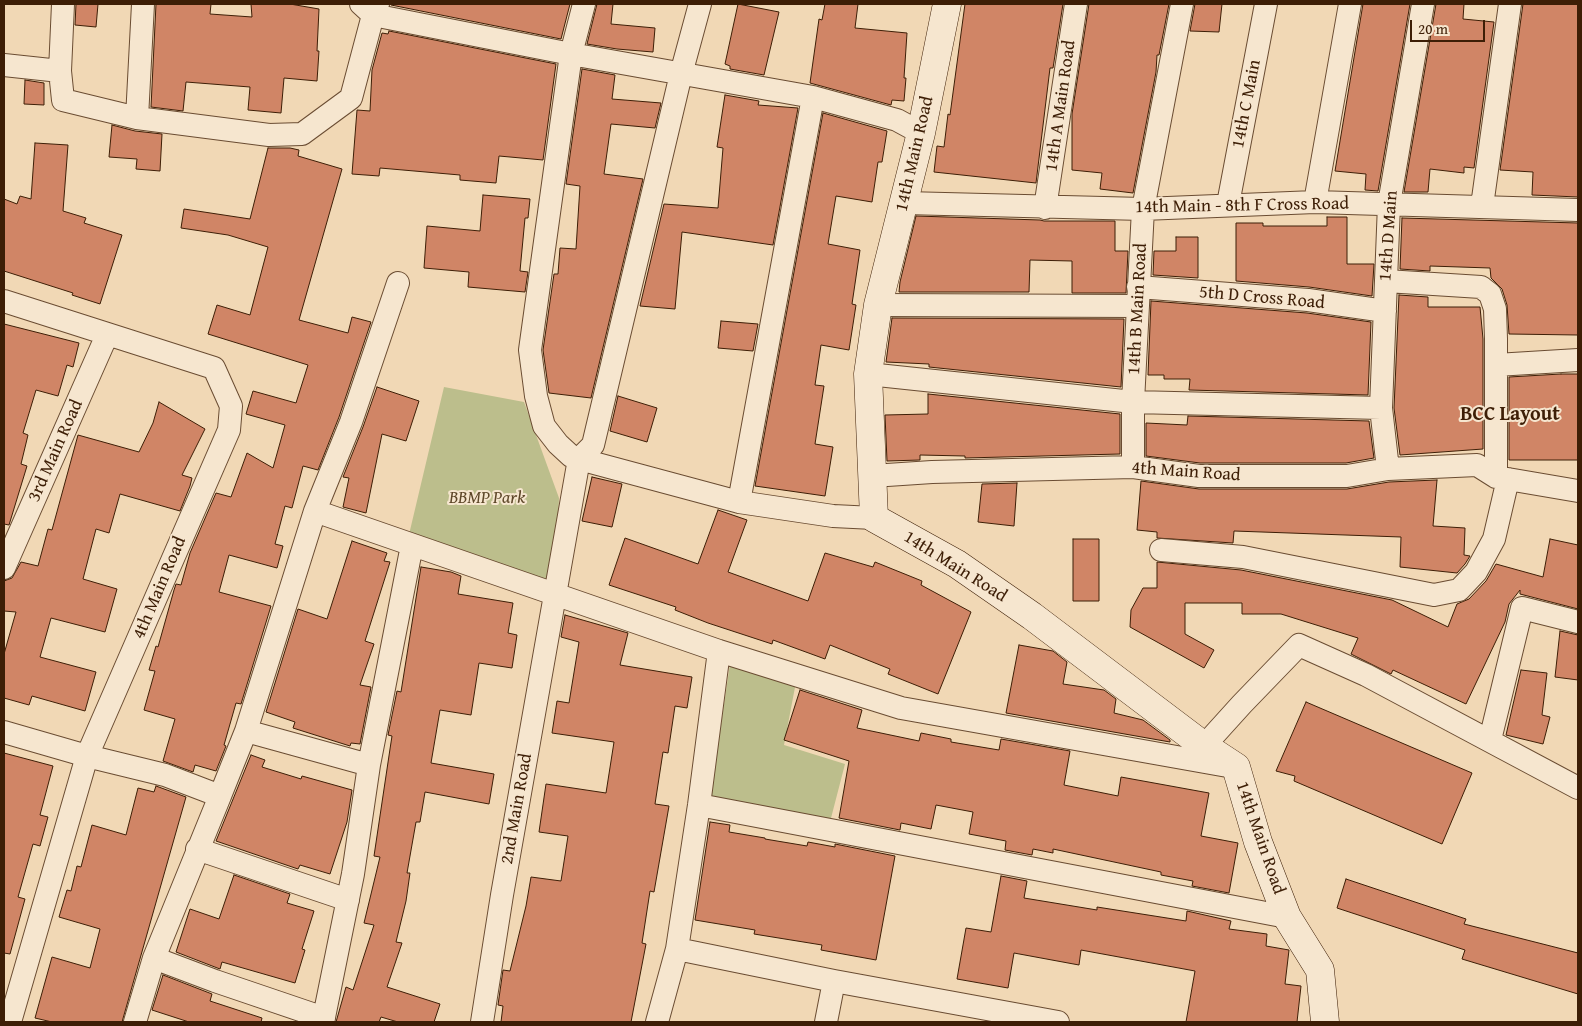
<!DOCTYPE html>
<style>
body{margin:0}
#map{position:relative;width:1582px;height:1026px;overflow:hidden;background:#f1d8b5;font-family:"Gentium Book Plus",serif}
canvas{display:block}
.frame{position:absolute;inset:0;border:5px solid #3d1e06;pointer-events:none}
.scale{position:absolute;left:1410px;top:20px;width:75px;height:22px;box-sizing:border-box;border:2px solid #3d1e06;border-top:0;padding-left:6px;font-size:15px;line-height:18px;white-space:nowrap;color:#3d1e06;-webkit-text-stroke:4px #f6e6cf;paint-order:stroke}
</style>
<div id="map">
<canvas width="1582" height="1026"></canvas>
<div class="frame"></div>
<div class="scale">20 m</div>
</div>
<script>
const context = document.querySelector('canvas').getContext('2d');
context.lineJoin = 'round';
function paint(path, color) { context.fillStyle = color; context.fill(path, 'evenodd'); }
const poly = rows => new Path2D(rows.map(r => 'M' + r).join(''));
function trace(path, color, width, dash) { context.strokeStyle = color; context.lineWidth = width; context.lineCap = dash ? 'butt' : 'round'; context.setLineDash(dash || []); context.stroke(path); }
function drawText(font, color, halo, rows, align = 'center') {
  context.font = font + ' "Gentium Book Plus",serif'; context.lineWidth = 4; context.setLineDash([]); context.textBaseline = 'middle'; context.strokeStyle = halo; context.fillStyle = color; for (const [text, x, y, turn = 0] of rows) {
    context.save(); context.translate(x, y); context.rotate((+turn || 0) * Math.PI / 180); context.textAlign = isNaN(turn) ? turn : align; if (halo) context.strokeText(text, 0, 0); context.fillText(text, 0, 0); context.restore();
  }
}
const green = poly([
 [444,387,524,402,559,498,555,591,407,543],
 [730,664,796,682,784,745,845,764,830,822,710,798]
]);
const building = poly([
 [76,4,98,4,96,27,75,25,76,4],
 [156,4,211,4,210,14,252,17,251,4,290,4,319,9,317,51,319,51,317,81,284,78,281,113,248,110,250,87,186,82,183,111,151,107,156,4],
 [391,4,570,4,561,39,391,5,391,4],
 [597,4,613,4,611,24,655,28,653,52,617,49,587,44,597,4],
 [738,4,779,12,764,75,730,69,730,66,725,64,738,4],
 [825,4,858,4,855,28,907,33,904,78,906,78,904,101,892,100,891,105,810,83,819,19,822,20,825,4],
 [965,4,1063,4,1053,68,1050,68,1036,183,934,172,937,146,944,147,948,114,950,115,965,4],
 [1089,4,1169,4,1159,55,1157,55,1156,72,1133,193,1100,189,1102,173,1072,170,1072,114,1089,4],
 [1195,4,1222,4,1219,32,1190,31,1195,4],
 [1363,4,1410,4,1378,191,1365,190,1366,174,1335,171,1363,4],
 [1436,4,1464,4,1463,19,1494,22,1474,168,1464,167,1464,173,1430,169,1428,192,1404,192,1436,4],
 [1523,4,1578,4,1578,197,1532,195,1533,172,1500,170,1523,4],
 [389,31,556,64,543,160,499,156,496,183,460,180,460,175,380,168,379,176,352,174,357,110,370,111,372,70,382,33,388,34,389,31],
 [582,69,615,75,612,99,661,103,655,128,611,124,604,174,643,179,591,398,549,393,543,350,554,274,558,274,560,248,576,249,580,186,566,184,582,69],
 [25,80,44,83,44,105,24,104,25,80],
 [725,95,759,101,758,105,798,108,773,245,682,232,675,309,640,306,664,204,718,208,723,148,717,147,725,95],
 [823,113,887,131,882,162,878,162,872,202,836,196,828,244,860,250,852,304,856,305,849,350,821,345,815,385,824,386,815,444,833,447,825,496,755,486,823,113],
 [112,125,135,131,162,134,160,171,136,169,137,159,109,157,112,125],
 [35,143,68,145,63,211,86,218,84,223,122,235,100,304,72,295,73,293,4,271,4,199,17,204,20,196,31,199,35,143],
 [268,148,290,148,299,150,298,156,342,169,299,320,348,333,352,317,371,322,339,417,318,470,303,466,292,508,285,506,275,544,283,546,277,568,229,555,219,592,271,606,241,704,236,703,224,745,226,746,216,771,195,765,193,772,163,761,175,719,144,710,155,671,149,670,156,646,158,647,174,590,176,584,181,585,190,553,216,493,231,497,247,453,273,468,285,425,246,414,253,391,296,403,308,365,208,334,217,305,250,315,268,247,228,235,181,228,184,209,250,219,268,148],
 [483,195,530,199,528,218,525,218,520,271,528,272,525,292,468,287,469,272,424,268,427,226,480,231,483,195],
 [916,216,1040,220,1044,221,1115,221,1115,251,1128,251,1126,293,1072,293,1072,261,1030,260,1029,292,899,292,900,282,916,216],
 [1327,217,1347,217,1347,264,1374,264,1372,296,1309,287,1236,281,1236,223,1263,223,1263,226,1327,226,1327,217],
 [1402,218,1578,223,1578,335,1509,334,1507,305,1502,289,1491,278,1490,268,1430,266,1430,271,1400,269,1402,218],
 [1176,237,1198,237,1198,278,1153,275,1154,251,1176,251,1176,237],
 [1399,295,1428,297,1428,307,1480,307,1483,339,1483,449,1400,455,1394,408,1399,295],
 [1151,301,1307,313,1371,322,1368,395,1189,390,1190,379,1164,379,1164,375,1148,375,1151,301],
 [892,318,1124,319,1121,387,929,367,929,364,886,362,892,318],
 [721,321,758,324,753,351,718,348,721,321],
 [4,324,79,343,73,367,67,365,58,396,36,390,23,433,28,435,21,464,27,466,9,525,4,524,4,324],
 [1561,374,1578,374,1578,460,1509,460,1509,377,1561,374],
 [377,387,419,401,406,441,382,434,366,513,343,507,349,478,343,477,363,427,377,387],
 [928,394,1120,414,1120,454,965,458,965,456,920,455,920,460,887,461,885,415,928,414,928,394],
 [618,396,657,408,647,442,610,431,618,396],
 [159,402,205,429,182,475,192,478,190,486,180,511,120,494,109,533,96,529,83,579,117,589,105,632,51,618,40,657,96,672,85,711,32,696,29,705,4,698,4,654,16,612,4,611,4,581,12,578,21,562,38,566,48,529,52,530,78,435,139,452,153,423,159,402],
 [1188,416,1369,421,1374,458,1346,463,1200,463,1146,456,1146,423,1187,425,1188,416],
 [592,477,622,484,612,527,582,521,592,477],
 [1437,480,1433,526,1465,528,1464,555,1470,556,1465,564,1457,573,1400,567,1401,537,1234,531,1233,543,1157,538,1157,532,1137,530,1141,481,1199,489,1347,489,1389,482,1437,480],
 [1017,483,1014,526,978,522,982,484,1017,483],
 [718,510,747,520,728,572,808,601,825,553,873,567,875,562,922,581,921,585,971,612,938,694,888,674,890,669,830,645,825,659,773,640,772,644,708,623,675,610,676,607,609,585,625,538,698,564,718,510],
 [1073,539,1099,539,1099,601,1073,601,1073,539],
 [1550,539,1578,545,1578,609,1520,594,1520,590,1509,604,1505,622,1466,704,1393,670,1391,674,1351,654,1358,638,1281,614,1242,614,1242,603,1185,603,1185,634,1214,650,1204,668,1130,627,1131,610,1143,588,1157,588,1157,562,1241,570,1392,600,1448,627,1457,604,1469,599,1486,581,1496,564,1543,577,1550,539],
 [352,541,387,553,384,561,390,562,365,641,374,644,360,685,371,687,360,744,351,743,350,746,293,728,295,722,266,712,298,609,327,619,352,541],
 [421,567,451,572,461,576,458,594,513,603,508,633,517,635,512,668,479,663,471,715,440,710,431,763,494,774,489,804,425,792,420,822,416,822,407,873,410,873,406,901,396,942,402,943,387,987,440,1004,434,1022,398,1022,381,1017,379,1022,336,1022,346,987,353,990,374,925,364,923,380,857,374,856,390,749,392,736,388,735,397,691,401,692,421,567],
 [565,615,628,633,620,665,692,677,687,708,675,706,668,753,663,752,655,804,669,806,654,892,650,891,642,943,646,944,631,1022,501,1022,503,1006,498,1005,503,970,510,971,526,906,531,877,561,881,568,836,539,832,546,784,606,793,614,742,552,733,557,701,569,703,579,642,561,637,565,615],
 [1560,631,1578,635,1578,680,1555,677,1560,631],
 [1019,645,1053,651,1067,662,1063,684,1104,690,1116,699,1114,713,1143,720,1170,740,1170,742,1006,713,1019,645],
 [1521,670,1547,673,1542,715,1550,717,1543,744,1506,735,1521,670],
 [800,690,862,710,857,728,919,741,921,733,951,739,951,742,999,750,1001,739,1070,751,1064,785,1118,796,1121,777,1209,793,1201,836,1238,843,1229,893,1192,886,1193,881,1161,875,1161,872,1053,849,1053,853,1033,849,1032,855,1005,850,1006,841,969,834,973,812,936,805,931,829,901,823,900,830,839,818,849,761,784,740,800,690],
 [1306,702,1472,773,1442,844,1294,781,1295,776,1276,771,1306,702],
 [4,753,53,766,40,815,48,817,40,846,33,844,18,897,25,899,10,954,4,953,4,753],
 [251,755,265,760,262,767,301,779,302,776,352,790,347,822,330,874,300,865,298,869,216,841,251,755],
 [156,786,186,797,122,1022,52,1022,35,1018,52,957,90,968,100,929,59,917,67,890,71,891,77,866,81,867,92,825,126,835,138,788,154,792,156,786],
 [710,822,730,825,729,832,765,838,765,839,807,846,808,842,835,847,835,844,895,856,876,960,821,950,822,945,754,934,755,930,695,920,710,822],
 [234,875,290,894,287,903,314,911,302,949,305,950,295,983,222,962,220,969,176,952,190,909,219,919,234,875],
 [1001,876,1027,881,1024,898,1097,910,1097,907,1186,921,1187,911,1231,921,1229,929,1267,934,1266,946,1289,950,1285,984,1301,986,1297,1022,1186,1022,1195,971,1081,950,1079,965,1014,953,1008,988,957,979,966,928,991,932,1001,876],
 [1346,879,1466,919,1464,924,1578,953,1578,994,1462,959,1465,950,1337,908,1346,879],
 [163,975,212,994,210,1001,262,1018,261,1022,189,1022,152,1010,163,975]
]);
const street = poly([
 [63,4,60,71,63,100,137,118,269,135,302,134,351,98,373,15,378,4],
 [361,4,373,15,571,54,813,97,897,120,921,133],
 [584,4,571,54,530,350,536,396,544,426,558,444,571,456,579,459,593,445,681,74,700,4],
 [4,65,60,71],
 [137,118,143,4],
 [1315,202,1350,4],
 [905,203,1143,209,1315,202,1578,210],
 [1228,204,1266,4],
 [1482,206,1510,4],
 [1045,208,1076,4],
 [1386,281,1481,287,1490,294,1495,309,1496,339,1496,477],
 [1138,287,1308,300,1385,311],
 [4,301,214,368,231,406,229,430,87,756,10,1022],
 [878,305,1137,306],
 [1496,365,1578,360],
 [868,374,1133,402,1381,408],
 [1133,467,1133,402,1143,209,1182,4],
 [1388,469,1381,408,1389,204,1423,4],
 [872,476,932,472,1133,467,1199,476,1347,476,1388,469,1477,465,1496,477,1578,491],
 [739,502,813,97],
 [315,511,719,651,901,708,1233,767],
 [1161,550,1243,557,1434,595,1459,590,1476,572,1494,539,1508,479],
 [4,568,107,335],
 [246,731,369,765],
 [4,732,87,756,165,775,220,796,154,958,135,1022],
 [1490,740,1522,608,1578,622],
 [1204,746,1242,704,1299,645,1366,675,1578,788],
 [220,796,246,731,315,511,351,422,398,283],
 [699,805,1287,917],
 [197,849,348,900],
 [677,949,834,981,1058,1022],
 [154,958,215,981,324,1018],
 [323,1022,353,874,369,765,412,545],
 [482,1022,502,895,579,459,739,502,833,516,874,518],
 [657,1022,677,949,699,805,719,651],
 [826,1022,834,981]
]);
const secondary = poly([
 [947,4,921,133,878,305,868,374,874,518,957,564,1032,616,1204,746,1236,767,1258,842,1287,917,1320,970,1325,1022]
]);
const streetNames = [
 ["14th C Main",1247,104,-79],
 ["14th A Main Road",1061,106,-82],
 ["14th Main Road",915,154,-77],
 ["14th Main - 8th F Cross Road",1242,206,-1],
 ["14th D Main",1389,236,-86],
 ["5th D Cross Road",1262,298,5],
 ["14th B Main Road",1138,309,-87],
 ["3rd Main Road",56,451,-66],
 ["4th Main Road",1186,472,4],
 ["14th Main Road",955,567,32],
 ["4th Main Road",160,588,-67],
 ["2nd Main Road",517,809,-80],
 ["14th Main Road",1260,838,71]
];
const parkNames = [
 ["BBMP Park",487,498]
];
const quarterNames = [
 ["BCC Layout",1510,415]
];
paint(green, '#bcbe8c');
paint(building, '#d08566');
trace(building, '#3d1e06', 1);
trace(street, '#6a4c32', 24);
trace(secondary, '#3d1e06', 29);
trace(street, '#f6e6cf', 22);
trace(secondary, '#f6e6cf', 28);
drawText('18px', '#3d1e06', '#f6e6cf', streetNames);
drawText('italic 18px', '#5d4628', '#f6e6cf', parkNames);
drawText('bold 20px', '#3d1e06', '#f6e6cf', quarterNames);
</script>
